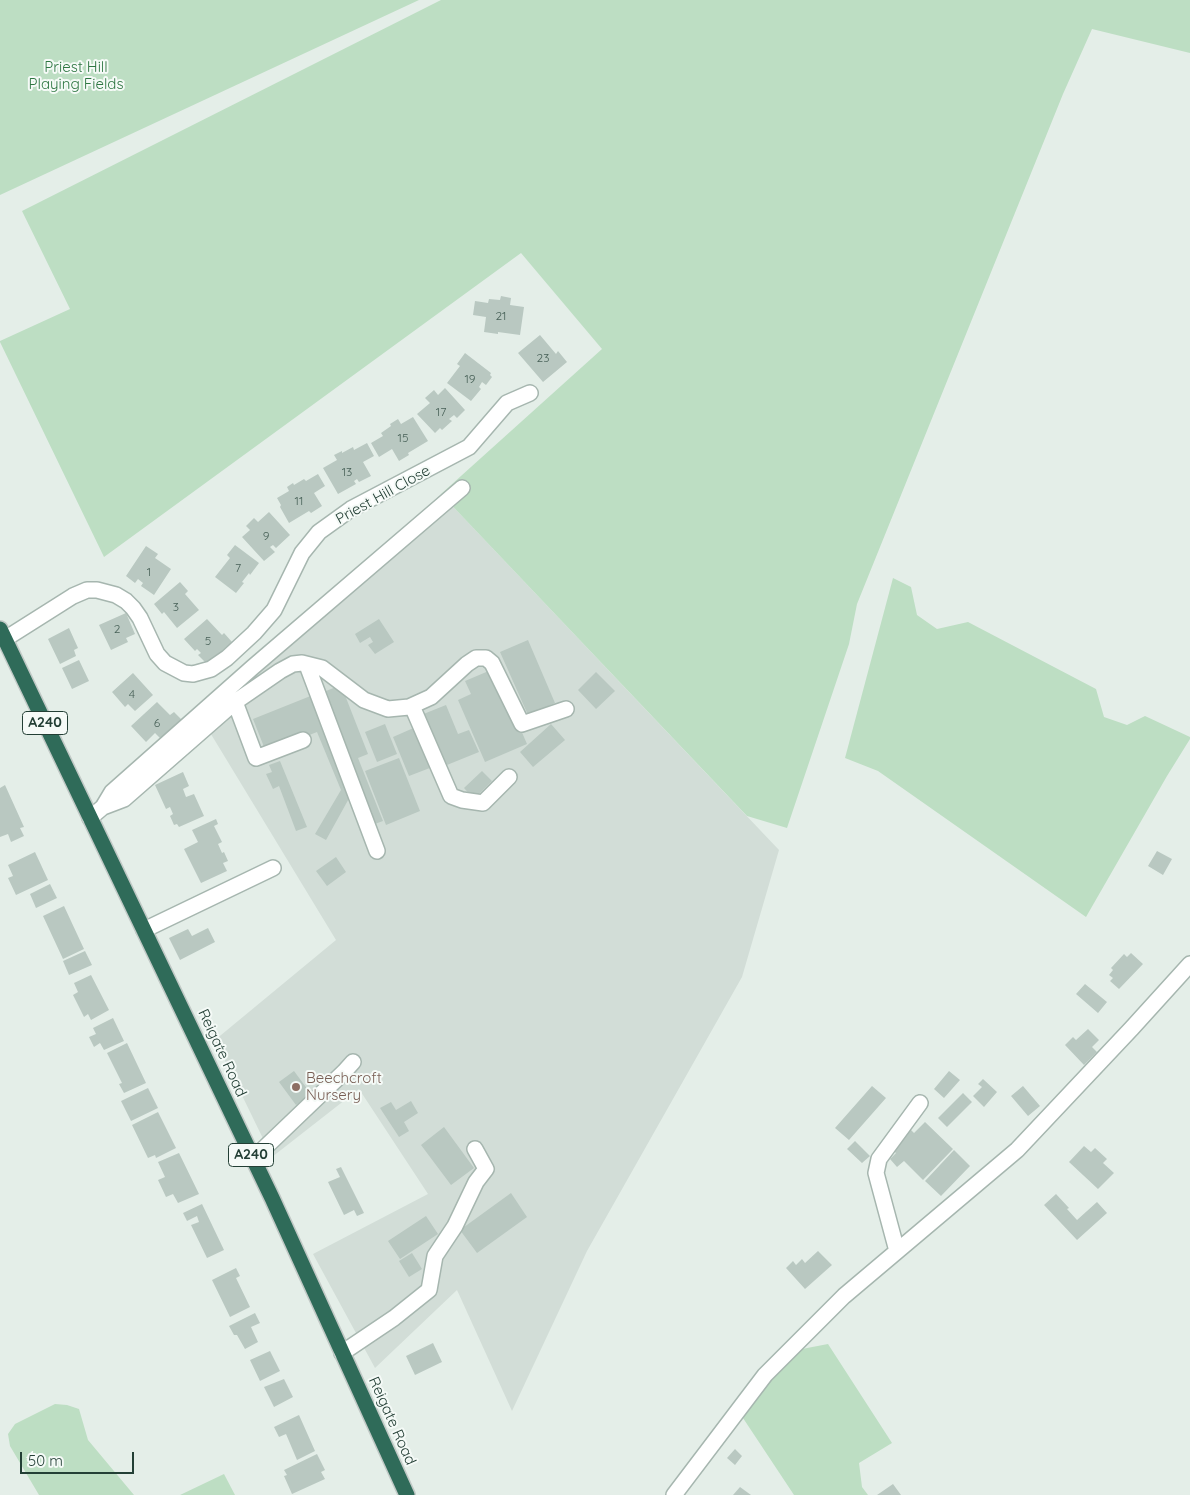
<!DOCTYPE html>
<html>
<head>
<meta charset="utf-8">
<style>
	body { margin:0 }
	#map { position:relative; width:1190px; height:1495px; overflow:hidden; background:#e4eee8; font-family:Quicksand,sans-serif }
	canvas { display:block }
	.scale { position:absolute; left:20px; top:1452px; width:114px; height:22px; box-sizing:border-box; border:2px solid #233f35; border-top:0; padding-left:6px; font-size:15px; line-height:18px; white-space:nowrap; color:#233f35; -webkit-text-stroke:4px #f5faf7; paint-order:stroke }
</style>
</head>
<body>
<div id="map">
<canvas width="1190" height="1495"></canvas>
<div class="scale">50 m</div>
</div>
<script>
const g = document.querySelector('canvas').getContext('2d');
g.lineJoin = 'round';
function fillPath(path, color) { g.fillStyle = color; g.fill(path, 'evenodd'); }
function stroke(path, color, width, dash) { g.strokeStyle = color; g.lineWidth = width; g.lineCap = dash ? 'butt' : 'round'; g.setLineDash(dash || []); g.stroke(path); }
function write(font, color, halo, rows, align = 'center') {
  g.font = font + ' Quicksand,sans-serif'; g.lineWidth = 4; g.setLineDash([]); g.textBaseline = 'middle'; g.strokeStyle = halo; g.fillStyle = color; for (const [text, x, y, turn = 0] of rows) {
    g.save(); g.translate(x, y); g.rotate((+turn || 0) * Math.PI / 180); g.textAlign = isNaN(turn) ? turn : align; if (halo) g.strokeText(text, 0, 0); g.fillText(text, 0, 0); g.restore();
  }
}
fillPath(new Path2D(`
	M441,494l338,356 -37,127 -155,274 -75,160 -55,-121 -82,78 -62,-114 115,-60 -69,-105 -87,68 -57,-117 121,-100 -133,-219z`), '#d2ddd7');
fillPath(new Path2D(`
	M0,0h419l-419,195z
	M441,0h749v53l-98,-24 -29,65 -206,510 -8,40 -62,184 -40,-12 -306,-322 161,-145 -81,-96 -417,304 -104,-215v-1l70,-32 -48,-98z
	M893,578l18,9 6,28 20,14 31,-7 128,67 8,28 23,8 18,-9 45,21v2l-23,37 -81,141 -208,-146 -33,-13z
	M828,1344l64,99 -33,20 3,24 6,8h-74l-53,-80 31,-37 30,-29z
	M55,1404l12,1 12,4 9,31 46,55h-95l-29,-49 -2,-12 7,-10z
	M224,1474l11,21h-55z`), '#bddec3');
fillPath(new Path2D(`
	M501,296l10,2 -1,7 14,2 -4,28 -22,-3v2l-14,-2 2,-15 -13,-2 2,-14 13,2 1,-4 11,1z
	M540,335l16,19 2,-3 9,11 -24,20 -25,-29z
	M465,353l26,20 -1,2 2,2 -6,8 -4,-3 -3,5 2,2 -10,12 -24,-18 13,-17 -3,-2z
	M445,388l20,22 -8,8 -3,-3 -5,4 3,2 -10,9 -2,-2 -5,5 -18,-19 13,-11 -5,-5 9,-8 4,5z
	M413,417l15,24 -20,12 1,2 -10,6 -7,-12 -13,8 -8,-14 12,-7 -2,-3 10,-7 -1,-2 8,-5 3,5z
	M367,443l7,13 -11,6 8,14 -12,6 -2,-3 -3,2 2,3 -18,10 -15,-26 14,-8 -3,-5 8,-4v2l11,-6 1,3z
	M318,474l7,12 -11,7 8,13 -11,7 -2,-2 -20,12 -9,-16 1,-2 -4,-7 12,-7 -2,-4 6,-4 1,2 10,-6 2,2z
	M269,512l21,23 -14,13 -3,-3 -3,2 5,5 -11,9 -22,-24 8,-7 -4,-4 8,-8 4,4z
	M235,545l24,18 -9,12 -1,-2 -7,9 2,1 -8,10 -21,-16 15,-19 -3,-3z
	M146,546l12,8 -3,4 16,11 -17,26 -13,-9 2,-3 -5,-4 -3,4 -9,-7z
	M180,582l8,9 -3,3 14,16 -22,18 -13,-16 -2,2 -8,-10z
	M126,613l9,21 -9,4 2,4 -17,8 -12,-25z
	M207,619l15,16 2,-2 8,9 -22,20 -1,-1 -3,2 -8,-8 3,-2 -4,-4 -2,2 -11,-12z
	M379,619l15,23 -19,12 -7,-9 5,-3 -3,-5 -10,6 -5,-9z
	M69,628l9,20 -4,2 2,6 -16,8 -12,-25z
	M528,640l27,63 -27,12 -28,-63z
	M79,660l10,21 -17,8 -10,-21z
	M491,670l9,12 27,62 -42,18 -27,-62 13,-6 -6,-13z
	M596,672l19,19 -19,18 -18,-19z
	M133,673l20,22 -18,16 -7,-7 -3,3 -13,-15z
	M341,685l27,69 -10,4 25,63 -11,4 -51,-132z
	M313,695l39,98 -26,47 -11,-6 26,-44 -24,-58 -51,20 -13,-33z
	M157,702l13,13 4,-3 9,9 -21,19 -7,-7 -9,9 -15,-16z
	M446,705l12,29 11,-4 10,22 -37,15 -21,-52z
	M385,724l12,30 -20,8 -12,-30z
	M551,724l14,16 -32,27 -13,-15z
	M418,726l17,40 -26,10 -16,-39z
	M399,758l21,53 -34,14 -21,-54z
	M280,761l27,66 -11,4 -17,-45 -6,3 -7,-15 6,-2 -3,-7z
	M482,771l10,10 -18,18 -10,-11z
	M183,772l6,14 -6,3 3,8 8,-3 10,22 -25,11 -2,-3 -3,1 -4,-9 3,-2 -3,-7 -4,2 -11,-24z
	M5,785l19,42 -4,1 4,8 -13,6 -3,-8 -8,3v-49z
	M216,819l2,5 -4,2 8,16 -4,2 4,9 2,-1 4,9 -5,2 4,8 -26,12 -17,-34 14,-7 -6,-12z
	M1157,851l15,8 -9,16 -15,-9z
	M35,852l13,28 -32,15 -8,-17 5,-2 -5,-11z
	M336,857l10,15 -19,14 -11,-15z
	M50,884l7,14 -21,10 -6,-14z
	M64,906l20,43 -21,10 -20,-43z
	M208,928l7,14 -35,18 -11,-22 19,-9 4,7z
	M85,951l7,14 -23,10 -6,-14z
	M1131,953l12,11 -24,25 -9,-8 3,-3 -4,-3 4,-5 -2,-2 13,-14 3,3z
	M91,975l18,35 -18,10 -3,-6 -4,3 -11,-22 5,-3 -4,-9z
	M1085,984l22,18 -9,11 -22,-19z
	M113,1018l11,23 -20,9 -4,-7 -6,4 -5,-10 7,-3 -3,-6z
	M1088,1029l11,11 -7,7 5,5 -13,13 -19,-20 8,-8 3,3z
	M127,1043l19,40 -22,10 -5,-9 3,-1 -15,-30z
	M294,1071l17,23 -15,11 -17,-23z
	M949,1071l11,9 -16,18 -10,-9z
	M983,1079l14,13 -13,15 -11,-11 9,-9 -4,-3z
	M872,1086l14,12 -37,42 -14,-12z
	M1023,1086l17,20 -12,10 -17,-20z
	M148,1088l10,20 -27,13 -10,-20z
	M963,1093l9,9 -25,25 -9,-9z
	M411,1101l7,12 -14,9 5,9 -10,6 -19,-29 11,-6 5,8z
	M158,1112l18,36 -20,10 -1,-3 -7,3 -16,-33z
	M925,1122l28,27 -30,31 -19,-19 -7,6 -7,-8 6,-6 -5,-4 19,-20 4,4z
	M444,1127l30,41 -23,17 -30,-40z
	M855,1141l15,15 -8,7 -15,-14z
	M1084,1146l7,6 4,-4 12,11 -4,4 11,10 -16,16 -29,-27z
	M954,1150l16,16 -29,30 -16,-15z
	M179,1153l20,41 -21,9 -5,-9 -7,3 -8,-17 7,-3 -7,-15z
	M341,1167l23,46 -7,3 -3,-6 -10,5 -16,-33 12,-5 -4,-8z
	M511,1193l16,24 -50,36 -17,-23z
	M1056,1194l13,14 -2,1 10,11 20,-18 10,11 -30,27 -33,-35z
	M202,1204l22,46 -17,8 -16,-33 8,-3 -2,-6 -10,5 -4,-8z
	M426,1216l12,18 -38,25 -12,-18z
	M818,1251l14,14 -27,24 -19,-21 7,-7 3,4 6,-6 3,4z
	M412,1253l10,16 -13,8 -10,-16z
	M236,1268l4,8 -4,2 14,29 -20,10 -18,-37z
	M255,1313l5,10 -9,4 7,15 -13,7 -8,-14h-3l-5,-9z
	M433,1343l9,19 -27,13 -9,-19z
	M270,1351l10,20 -20,10 -10,-21z
	M284,1379l9,18 -19,10 -10,-20z
	M299,1415l16,36 -18,9 -11,-26 -7,3 -5,-10z
	M735,1449l7,7 -7,9 -8,-7z
	M317,1454l8,16 -4,2 4,7 -33,15 -8,-18 3,-1 -3,-5z
	M893,1484l8,11h-24z
	M740,1487l11,8h-18z`), '#b9c8c1');
const minor = new Path2D(`
	M5,639l68,-43 14,-6h10l19,5 10,6 7,7 7,10 17,36 8,9 19,10 9,1 18,-5 16,-11 27,-25 20,-23 28,-57 17,-21 32,-23 118,-62 38,-44 23,-10
	M307,665l70,186
	M235,702l21,56 47,-18
	M412,706l39,90 11,4 21,3 26,-26
	M103,807l9,-15 141,-125 209,-179
	M90,818l13,-11 21,-8 111,-97 45,-31 13,-7 9,-1 20,5 42,32 24,9 21,-2 22,-10 36,-33 9,-6h10l6,5 30,61 44,-15
	M144,930l129,-62
	M253,1159l91,-87 9,-10
	M897,1251l-21,-78 3,-14 41,-56
	M342,1353l52,-35 35,-28 6,-34 20,-30 21,-44 10,-13 -11,-20
	M674,1495l91,-120 79,-79 173,-146 115,-122 58,-64`);
const highway = new Path2D(`
	M0,629l272,569 135,297`);
stroke(minor, '#a6b6af', 18);
stroke(highway, '#c1c9c6', 18);
stroke(minor, '#fff', 15);
stroke(highway, '#2f6b59', 15);
for (const [x, y, r, color] of [
	[296,1087,5,"#8d6e63"]
]) { const dot = new Path2D(); dot.arc(x, y, r, 0, 2 * Math.PI); g.fillStyle = color; g.fill(dot); stroke(dot, '#f5faf7', 2); }
write('12px', '#486158', null, [
	["21",501,316],
	["23",543,358],
	["19",470,379],
	["17",441,412],
	["15",403,438],
	["13",347,472],
	["11",299,501],
	["9",266,536],
	["7",238,568],
	["1",149,572],
	["3",176,607],
	["2",117,629],
	["5",208,641],
	["4",132,694],
	["6",157,723]
]);
for (const [x, y, w] of [
	[45,723,45],
	[251,1155,45]
]) { const box = new Path2D(); box.roundRect(x - w / 2, y - 11.5, w, 23, 4); g.fillStyle = '#f5faf7'; g.fill(box); stroke(box, '#233f35', 1); }
write('bold 14px', '#233f35', null, [
	["A240",45,723],
	["A240",251,1155]
]);
write('15px', '#2e7642', '#f5faf7', [
	["Priest Hill",76,67],
	["Playing Fields",76,84]
]);
write('15px', '#233f35', '#f5faf7', [
	["Priest Hill Close",383,495,-29],
	["Reigate Road",222,1053,65],
	["Reigate Road",392,1421,66]
]);
write('15px', '#785e54', '#f5faf7', [
	["Beechcroft",306,1078],
	["Nursery",306,1095]
], 'left');
</script>
</body>
</html>
